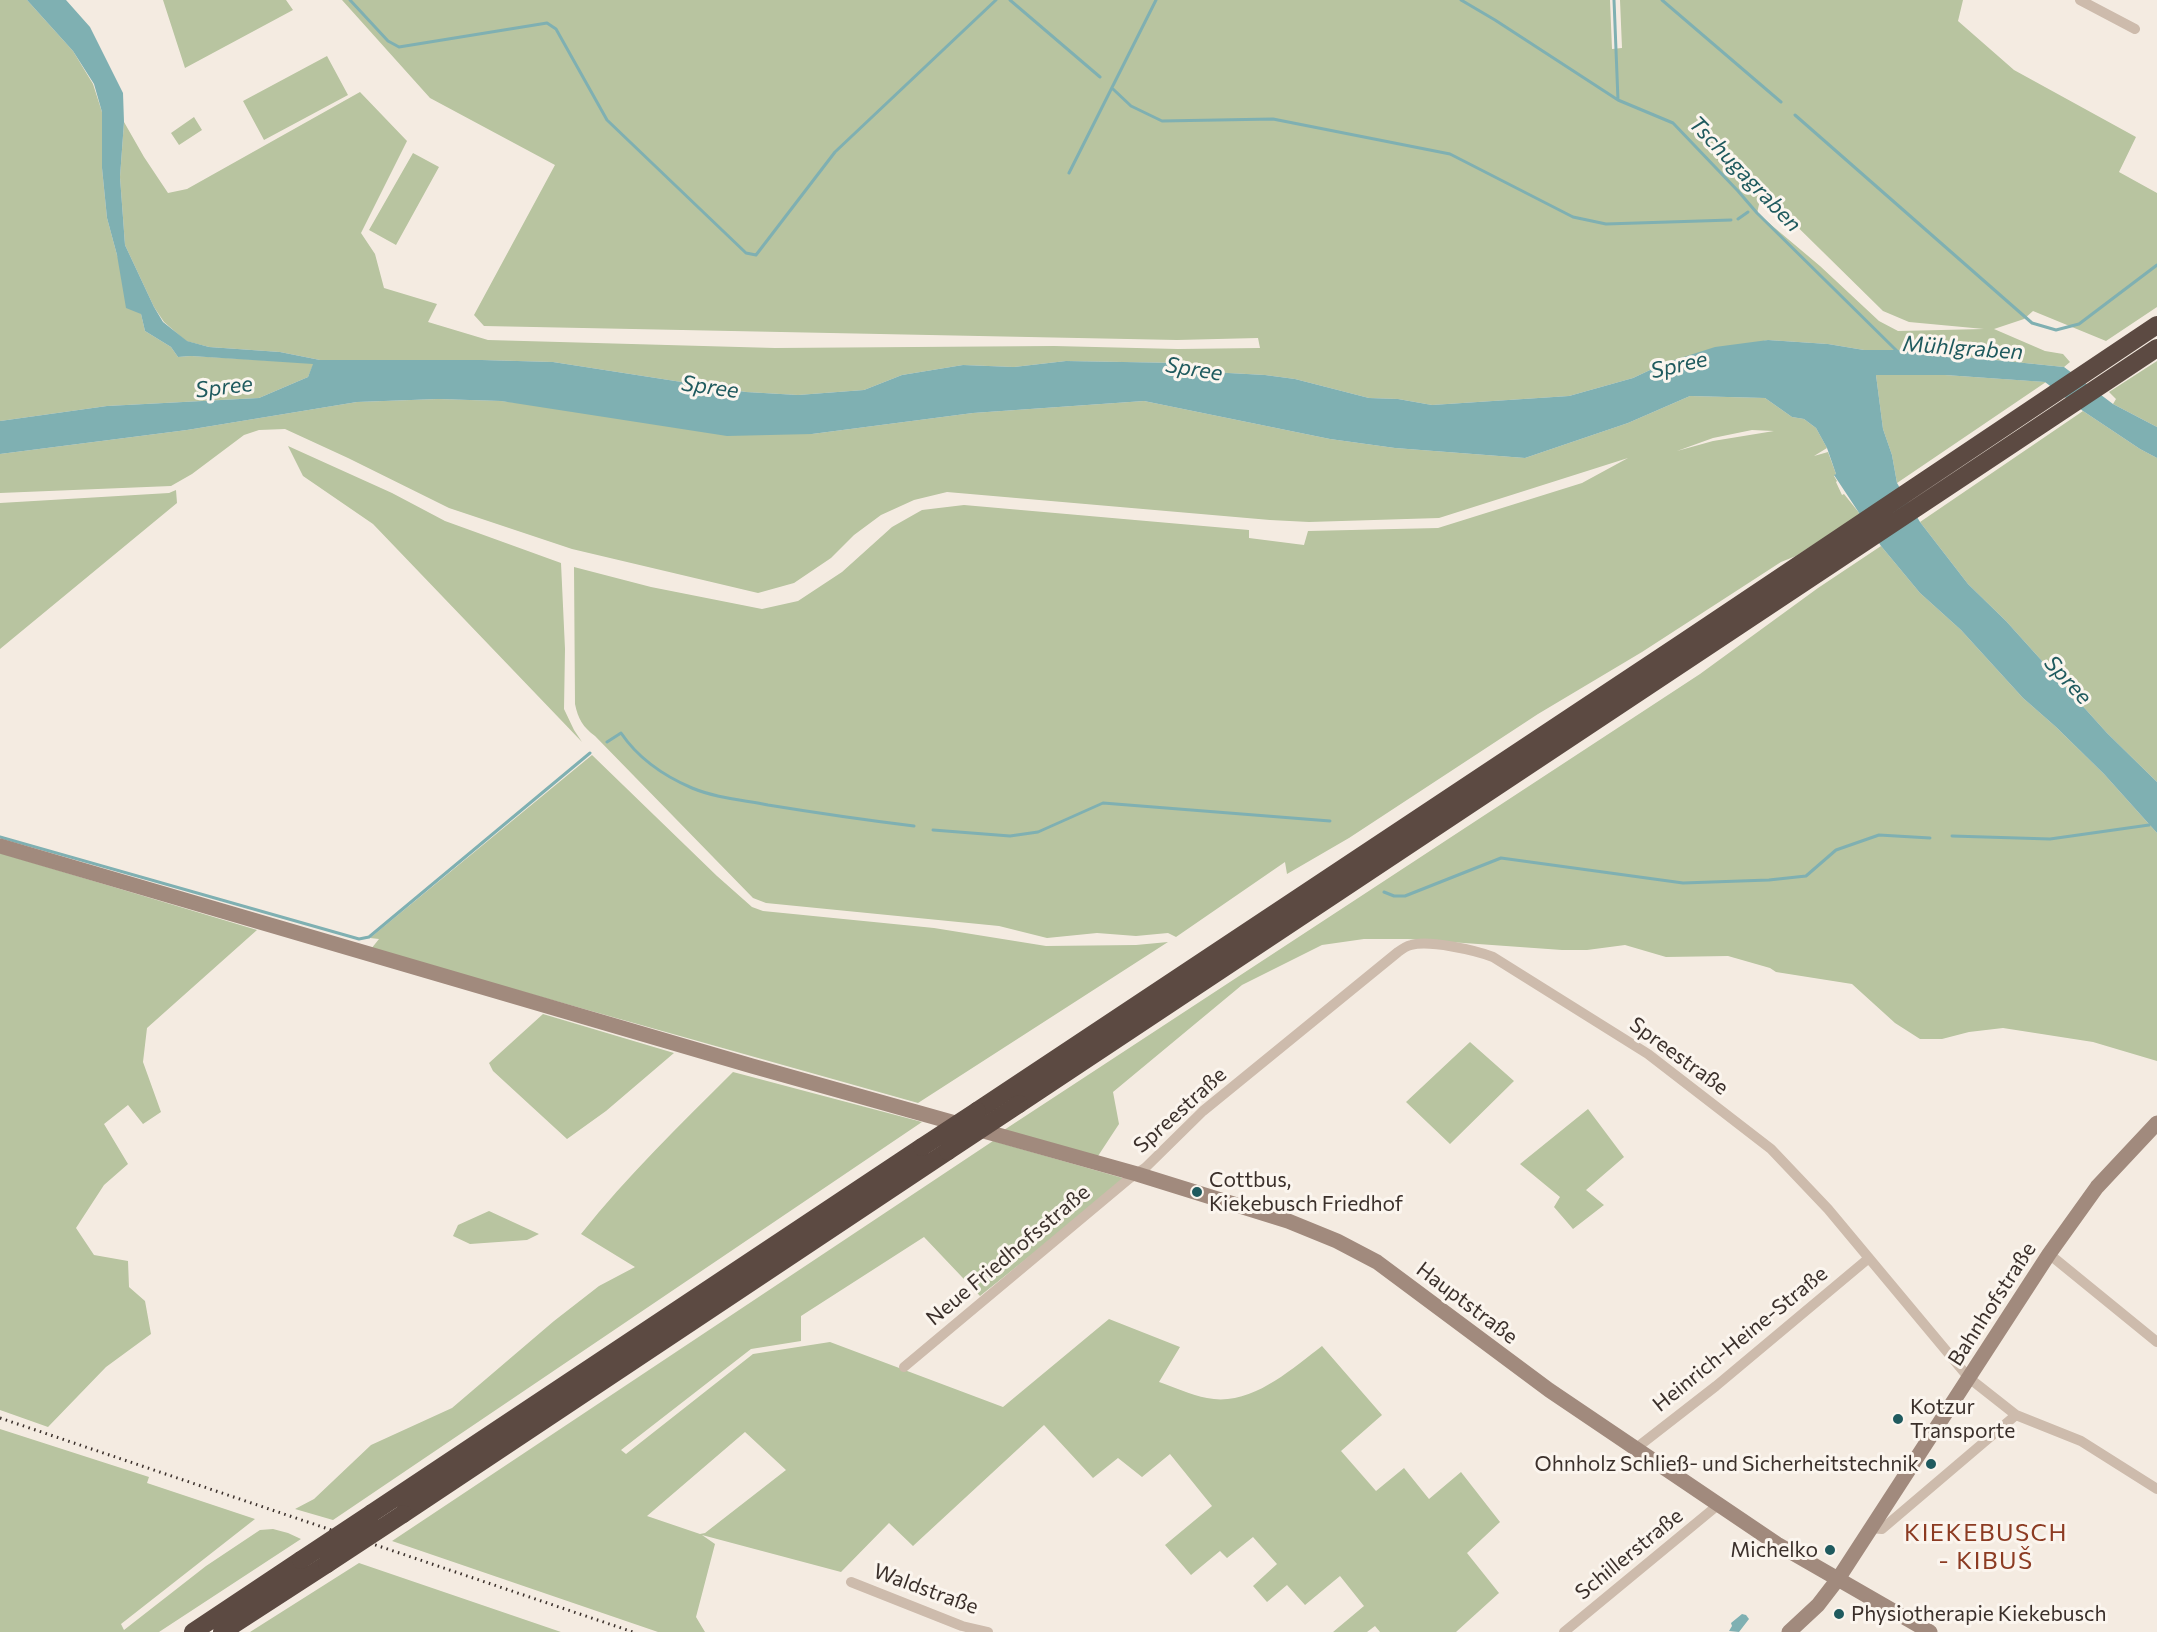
<!DOCTYPE html>
<html>
<head>
<meta charset="utf-8">
<style>
	body { margin:0 }
	canvas { display:block; background:#f4ebe1 }
</style>
</head>
<body>
<canvas width="2157" height="1632"></canvas>
<script>
const g = document.querySelector('canvas').getContext('2d');
g.lineJoin = 'round';
function fillPath(path, color) { g.fillStyle = color; g.fill(path, 'evenodd'); }
function stroke(path, color, width, dash) { g.strokeStyle = color; g.lineWidth = width; g.lineCap = dash ? 'butt' : 'round'; g.setLineDash(dash || []); g.stroke(path); }
function write(font, color, halo, rows, align = 'center') {
  g.font = font + ' Commissioner,sans-serif'; g.lineWidth = 6; g.setLineDash([]); g.textBaseline = 'middle'; g.strokeStyle = halo; g.fillStyle = color; for (const [text, x, y, turn = 0] of rows) {
    g.save(); g.translate(x, y); g.rotate((+turn || 0) * Math.PI / 180); g.textAlign = isNaN(turn) ? turn : align; if (halo) g.strokeText(text, 0, 0); g.fillText(text, 0, 0); g.restore();
  }
}
fillPath(new Path2D(`
	M0,0h27l46,51 20,33 9,28v56l5,50 10,37 24,59 4,17 26,16 7,10 13,-1 123,7 -6,14 -49,21 -152,8 -107,15z
	M163,0h123l7,10 -108,58z
	M342,0h1268l2,49 10,-1 -2,-48h343l-5,21 56,49 122,67 -17,35 38,21v114l-51,34 -73,-30 -9,8 -30,10 51,22 18,3 7,8 -6,5 -167,-17h-33l-36,-6 -60,-4 -103,23 -32,15 -64,18 -137,9 -34,-6 -29,-1 -74,-19 -30,-4 -55,-3 -29,-9 -115,-2 -52,6 -51,-2 -61,10 -38,15 -66,5 -52,-3 -193,-30 -71,-2h-162l-40,-8 -71,-5 -23,-6 -22,-19 -10,-15 -29,-62 -5,-68 4,-55 20,35 24,36 19,-4 173,-97 47,49 -46,92 14,21 9,34 53,16 -9,18 60,18 287,8 279,-2 124,3 82,-1 -2,-10 -81,2 -693,-14 -10,-11 81,-150 -125,-67zM1762,192l121,119 26,11 75,7 -86,2 -19,-10 -59,-55 -63,-53z
	M327,56l21,39 -84,45 -21,-39z
	M194,117l8,13 -23,15 -8,-12z
	M413,153l26,14 -43,78 -27,-15z
	M2157,361v66l-44,-23 3,-5 -7,-7z
	M1876,375h69l101,7 -149,101 -5,-28 -9,-26z
	M1690,396l75,2 27,19 12,2 12,9 11,20 -13,8 14,-4 8,22 -2,2 3,5 -1,1 6,13 2,-1 16,20 -64,42 -15,6 -139,90 -104,62 -189,124 -62,36 -2,-12 -109,75 -8,-4 -32,3 -39,-3 -50,5 -48,-12 -233,-23 -13,-5 -158,-162c-12,-9 -17,-17 -20,-32l-1,-137 77,20 111,22 36,-8 44,-29 50,-45 30,-17 42,-5 285,25v8l55,7 4,-14 130,-3 144,-45 46,-25 -189,60 -130,4 -39,-2 -323,-28 -33,8 -33,15 -27,20 -23,23 -37,25 -36,10 -186,-44 -123,-41 -101,-50 -63,-29 -26,1 -15,5 -52,39 -21,12 -171,7v-39l187,-24 170,-28 81,-3 63,2 311,33 161,-21 171,-12 186,38 65,9 130,10 103,-35zM1752,430l22,1 -61,10 -36,10 36,-13z
	M2083,411l57,38 17,9v324l-50,-49 -101,-112 -38,-37 -48,-62z
	M288,446l104,47 53,28 116,42 4,86 -1,60 10,21 8,12 -209,-218 -70,-48z
	M176,490l1,13 -177,146v-146l169,-10z
	M1881,546l39,47 41,37 62,68 33,29 48,47 53,59v228l-64,-19 -90,-14 -34,4 -27,7h-22l-25,-16 -43,-39 -76,-12 -6,-4 -42,-12 -62,1 -41,-12 -38,5h-25l-154,-11h-44l-42,6 -80,40 -129,107 6,32 -21,32 -97,-24 699,-458 118,-86z
	M592,755l125,121 35,31 11,4 171,17 112,18 90,-1 32,-3 -250,161 -547,-154 8,-10 -9,-1z
	M0,853l257,77 -110,98 -4,34 18,50 -18,12 -15,-19 -24,19 24,40 -24,21 -28,43 18,27 34,6 1,26 16,14 6,33 -45,33 -58,60 -48,-17z
	M543,1014l131,39 -68,58 -39,28 -74,-68 -4,-8z
	M1470,1042l44,39 -64,63 -44,-42z
	M733,1072l189,50 -589,398 -38,-11 19,-10 57,-54 81,-37 102,-87 45,-35 36,-19 -54,-33c46,-58 100,-110 152,-162z
	M1588,1109l36,48 -38,33 18,15 -31,24 -19,-22 6,-10 -40,-33z
	M993,1141l133,38 -146,117 -56,-59 -123,79v25l-50,8 -130,101 5,4 127,-100 77,-12 173,65 106,-88 71,28 -21,35c15,5 32,13 48,16 44,9 83,-28 115,-52l60,69 -41,36 35,40 28,-23 25,31 32,-27 39,50 -33,31 32,40 -43,39h-76l-5,-6 -8,6h-34l31,-26 -24,-30 -35,29 -18,-20 -20,17 -14,-16 24,-22 -24,-27 -26,21 -7,-7 -29,24 -26,-30 47,-39 -42,-52 -28,23 -24,-19 -25,20 -49,-53 -131,121 -24,-23 -48,49 -139,-37 13,9 -19,73 9,15h-47l-266,-91zM745,1432l41,38 -81,63 -5,1 -53,-18z
	M489,1211l50,23 -12,6 -57,4 -17,-8 5,-11z
	M0,1429l149,48 -2,6 108,36 -134,105 3,6 82,-64 54,-36 13,-1 15,4 13,6 -142,93h-159z
	M359,1563l202,69h-311z`), '#b8c4a0');
fillPath(new Path2D(`
	M27,0h39l24,27 33,66 1,29 -4,55 5,68 29,62 9,15 24,19 22,6 71,5 40,8h162l71,2 193,30 52,3 66,-5 38,-15 61,-10 51,2 52,-6 115,2 29,9 55,3 30,4 74,19 29,1 34,6 137,-9 64,-18 32,-15 50,-16 53,-7 60,4 36,6h33l167,17 49,37 44,23v31l-17,-9 -57,-38 -38,-29 -100,-7h-69l7,54 9,26 5,28 23,39 48,62 38,37 101,112 50,49v51l-53,-59 -48,-47 -33,-29 -62,-68 -41,-37 -39,-47 -47,-71 2,-1 -9,-26 -11,-20 -12,-9 -12,-2 -27,-19 -75,-2 -62,27 -103,35 -130,-10 -65,-9 -186,-38 -171,12 -161,21 -85,2 -226,-35 -63,-2 -81,3 -170,28 -187,24v-33l107,-15 152,-8 49,-21 5,-13 -122,-8 -13,1 -7,-10 -26,-16 -4,-17 -15,-6 -9,-53 -10,-37 -5,-50v-56l-8,-28 -21,-33z
	M1742,1614l4,1 3,4 -10,13 -10,-1 3,-5 -1,-3z`), '#7fb0b2');
stroke(new Path2D(`
	M350,0l38,41 11,6 148,-24 9,6 51,91 139,133 10,2 79,-103 161,-152
	M1010,0l90,77
	M1461,0l34,20 123,80
	M1614,0l4,100 55,23 65,68 19,22 141,139
	M1662,0l119,102
	M1113,89l18,17 31,15 111,-2 177,35 123,63 33,7 125,-4
	M1795,115l237,208 24,7 23,-6 78,-59
	M1069,173l87,-173
	M1738,219l10,-7
	M607,742l14,-9c17,25 43,43 71,55 24,10 51,12 76,17 49,8 97,15 146,21
	M933,830l77,6 28,-4 65,-29 227,18
	M1952,836l98,3 99,-14
	M0,837l359,102 10,-2 221,-184
	M1384,892l10,4h11l96,-38 182,25 86,-3 37,-4 30,-26 43,-15 51,3`), '#7fb0b2', 3);
stroke(new Path2D(`
	M2080,0l55,29
	M2049,1254l108,88
	M904,1367l226,-189 15,-10 58,-57 195,-159c4,-3 9,-6 13,-7 18,-5 64,5 82,12l155,97 123,95 57,60 141,169 47,37 65,26 76,48
	M1635,1449l81,-63 153,-128
	M1870,1528l12,1 134,-114
	M851,1582l111,44 26,6
	M1564,1632l154,-127`), '#cdbbac', 10);
stroke(new Path2D(`
	M0,846l752,220 385,108 151,47 49,20 40,21 172,128 228,154 153,88
	M1789,1632l29,-27 20,-26 211,-325 48,-67 60,-64`), '#a18a7d', 15);
stroke(new Path2D(`
	M1019,1104l1138,-756
	M977,1111l708,-470 472,-316
	M372,1513l550,-366
	M403,1514l545,-363
	M193,1632l108,-72
	M222,1632l105,-68`), '#5c4a42', 18);
stroke(new Path2D(`
	M0,1418l633,214`), '#3b302b', 3, [1.5, 4.5]);
stroke(new Path2D(`
	M922,1147l55,-36
	M948,1151l71,-47
	M301,1560l71,-47
	M327,1564l76,-50`), '#5c4a42', 18);
for (const [x, y, r, color] of [
	[1197,1192,6,"#1f5a5e"],
	[1898,1419,6,"#1f5a5e"],
	[1931,1464,6,"#1f5a5e"],
	[1830,1550,6,"#1f5a5e"],
	[1839,1614,6,"#1f5a5e"]
]) { const dot = new Path2D(); dot.arc(x, y, r, 0, 2 * Math.PI); g.fillStyle = color; g.fill(dot); stroke(dot, '#fbf5ee', 2); }
write('21px', '#3b302b', '#fbf5ee', [
	["Spreestraße",1679,1056,36],
	["Spreestraße",1180,1110,-42],
	["Neue Friedhofsstraße",1008,1255,-40],
	["Hauptstraße",1467,1303,37],
	["Bahnhofstraße",1992,1304,-57],
	["Heinrich-Heine-Straße",1740,1339,-39],
	["Schillerstraße",1629,1554,-39],
	["Waldstraße",926,1589,20]
]);
write('21px', '#3b302b', '#fbf5ee', [
	["Cottbus,",1209,1180],
	["Kiekebusch Friedhof",1209,1204],
	["Kotzur",1910,1407],
	["Transporte",1910,1431],
	["Ohnholz Schließ- und Sicherheitstechnik",1919,1464,"right"],
	["Michelko",1818,1550,"right"],
	["Physiotherapie Kiekebusch",1851,1614]
], 'left');
write('italic 22px', '#1f5a5e', '#fbf5ee', [
	["Tschugagraben",1745,174,46],
	["Mühlgraben",1963,348,4],
	["Spree",1679,365,-13],
	["Spree",1194,369,9],
	["Spree",224,387,-7],
	["Spree",710,387,8],
	["Spree",2068,680,47]
]);
g.letterSpacing = '1.5px';
write('24px', '#8c3b22', '#fbf5ee', [
	["KIEKEBUSCH",1986,1533],
	["- KIBUŠ",1986,1561]
]);
g.letterSpacing = '0px';
</script>
</body>
</html>
